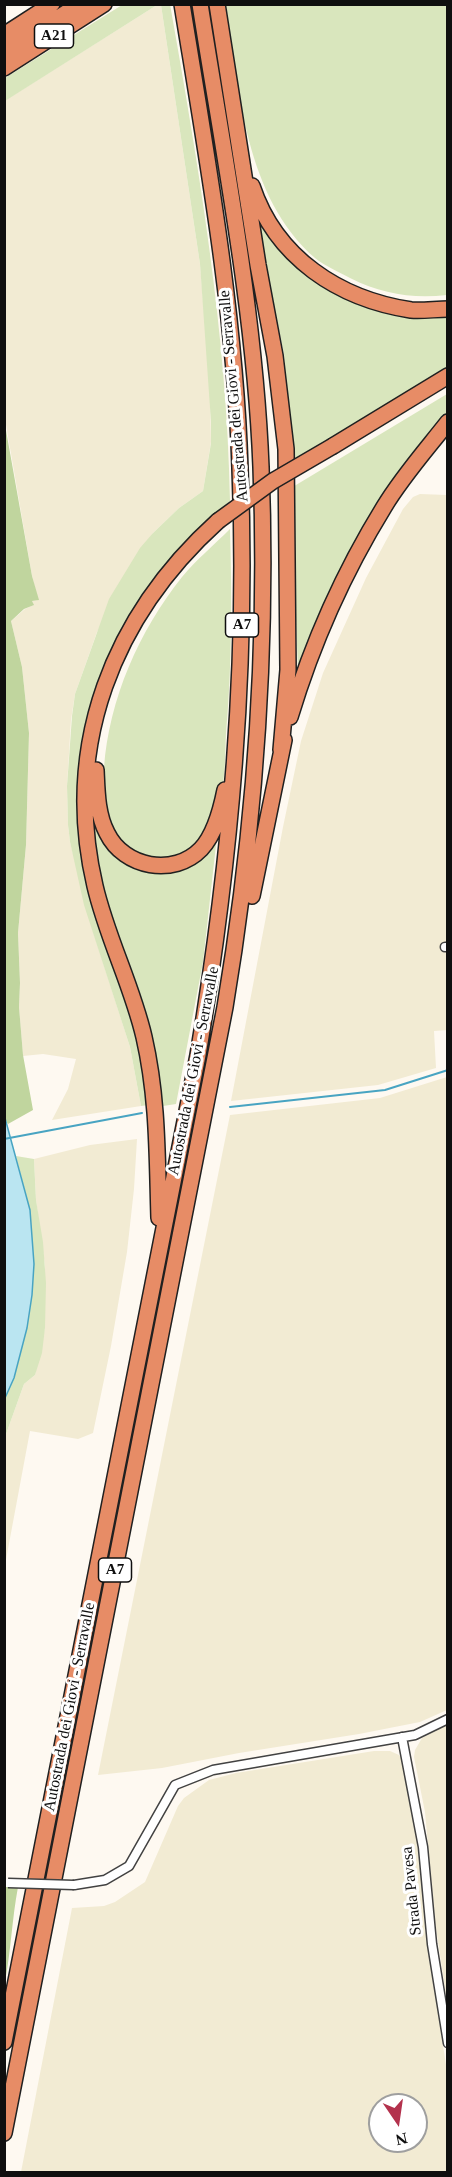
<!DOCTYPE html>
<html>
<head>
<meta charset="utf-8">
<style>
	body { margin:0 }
	#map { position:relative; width:452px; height:2177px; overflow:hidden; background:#fef9f1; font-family:Georgia,serif }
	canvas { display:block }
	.frame { position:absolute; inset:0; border:6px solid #0f0f0f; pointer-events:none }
	.north { position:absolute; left:368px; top:2093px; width:60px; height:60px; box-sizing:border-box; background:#fff; border:2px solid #9f9f9f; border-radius:50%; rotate:167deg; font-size:16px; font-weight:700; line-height:24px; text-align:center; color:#0f0f0f }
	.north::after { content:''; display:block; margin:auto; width:21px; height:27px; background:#b3324d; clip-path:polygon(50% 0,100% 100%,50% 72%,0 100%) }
</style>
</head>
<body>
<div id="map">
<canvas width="452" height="2177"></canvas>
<div class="frame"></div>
<div class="north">N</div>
</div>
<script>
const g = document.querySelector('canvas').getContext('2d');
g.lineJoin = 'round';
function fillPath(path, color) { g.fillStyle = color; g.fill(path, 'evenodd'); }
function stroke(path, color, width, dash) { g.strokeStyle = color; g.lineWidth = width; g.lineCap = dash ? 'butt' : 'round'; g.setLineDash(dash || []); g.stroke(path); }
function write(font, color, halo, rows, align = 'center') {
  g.font = font + ' Georgia,serif'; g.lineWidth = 6; g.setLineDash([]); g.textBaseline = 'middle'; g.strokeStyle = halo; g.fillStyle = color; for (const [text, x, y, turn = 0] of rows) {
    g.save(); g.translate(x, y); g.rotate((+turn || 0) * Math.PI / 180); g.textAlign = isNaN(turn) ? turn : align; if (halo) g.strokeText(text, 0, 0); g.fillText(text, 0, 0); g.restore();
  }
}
fillPath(new Path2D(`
	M157,5h4l39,259 10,122 1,56 -8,49 -24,17 -26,25 -56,99 -22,62 -4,26 -4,66 1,39 2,17 22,86 38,119 11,59 -89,14 16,-31 8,-30 -33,-5 -20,2 -4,-49 1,-24 -2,-50 8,-88 3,-112 -7,-66 -11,-46 14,-12 8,-4 -1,-4 6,-1 -6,-24 -27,-157 -1,-318z
	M420,494l27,1 1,535 -14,1 2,37 -58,17 -147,16 52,-274 18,-86 22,-68 43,-95 37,-69 10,-12z
	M447,1077v633l-27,12 -61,12 -120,19 -77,15 -64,7 132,-660 150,-17z
	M137,1139l-3,50 -7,63 -16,94 -18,87 -15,6 -48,-8 -25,134v-128l19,-53 11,-9 10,-47v-62l-9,-66 -2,-41 56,-14z
	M447,1724v278l-12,-81 -10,-109 -11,-55 1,-7 7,-12z
	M374,1751h16l9,4 4,5 6,21 9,66 9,97 20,127v101h-426l51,-264 32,-2 11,-4 30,-20 33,-76 6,-8 25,-18 27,-7zM380,2105h36v36h-36z`), '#f2ebd3');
fillPath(new Path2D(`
	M170,4c29,165 57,329 60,497l-26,23 -45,51 -35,54 -42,178 55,225 12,73 -8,1 -11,-59 -46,-142 -14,-63 -2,-17 -1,-39 5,-70 3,-22 34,-95 31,-51 13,-15 26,-25 24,-17 8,-48v-21l-11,-158 -39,-259z
	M122,5h35l-152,96v-23z
	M226,5h221v290c-34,4 -65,-1 -97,-17 -11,-6 -25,-12 -35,-20 -70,-61 -76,-168 -89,-253z
	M258,215l63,67 126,31v56l-157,95 -6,-110 -10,-47z
	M447,394v20l-79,110 -48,91 -22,56 -7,-183z
	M230,529c2,68 2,137 -4,204 -1,21 0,44 -6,64 -2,7 -6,14 -9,21 -13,30 -29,49 -65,39 -16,-4 -25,-12 -34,-27 -8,-13 -9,-46 -8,-62 5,-69 35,-137 78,-191 14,-17 32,-32 48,-48z
	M93,800l5,24 53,47 66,-35 -14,126 -27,142 -13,2 -12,-69 -46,-136 -10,-63z
	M16,1156l18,3 2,41 7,42 3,41 -1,45 -3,25 -7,22 -11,9 -19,53v-39l9,-20 13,-50 5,-33 2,-31 -4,-54z`), '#d9e6bd');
fillPath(new Path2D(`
	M4,419l28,157 7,24 -7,1 2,4 -10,4 -13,12 11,46 7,66 -3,112 -8,88 2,50 -1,24 4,48 10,55 -25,14 -4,-6z
	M5,1887h13c-6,32 -7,63 -13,95z`), '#c0d59e');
const water = new Path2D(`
	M5,1118l25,92 4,54 -2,31 -5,33 -13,50 -9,20z`);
fillPath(water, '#bae5f1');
stroke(water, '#48a4c2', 1.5);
stroke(new Path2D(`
	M230,1107l155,-17 63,-20
	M4,1139l138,-26`), '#48a4c2', 2);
const street = new Path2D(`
	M445,947h3
	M402,1737l21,110 9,97 16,99
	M74,1885l31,-5 24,-14 46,-81 38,-15 202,-35 33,-16`);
const highway = new Path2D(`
	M217,4l41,261 17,91 11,93 2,221 -7,80
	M4,35l48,-31
	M4,52l76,-48
	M4,68l100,-64
	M252,186c24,72 87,113 159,124 11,1 25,-1 37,-1
	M333,446l115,-70
	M290,717c22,-73 54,-145 94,-210 18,-30 42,-57 64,-85
	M96,770c1,21 1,44 11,63 17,35 67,44 94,16 14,-15 20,-39 24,-59
	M252,896l32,-156
	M159,1218c-2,-62 -1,-120 -15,-181 -12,-52 -37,-99 -49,-151 -33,-141 18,-270 123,-365
	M4,2042l194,-987c33,-197 50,-387 42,-587 -5,-156 -33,-310 -58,-464
	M4,2133l221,-1126c30,-179 43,-359 36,-540 -6,-155 -37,-310 -61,-463`);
stroke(street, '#424242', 11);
stroke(highway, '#202020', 18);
stroke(street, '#fff', 8);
stroke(highway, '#e78c66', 15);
const streetBridge = new Path2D(`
	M8,1883l66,2`);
const highwayBridge = new Path2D(`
	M218,521l55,-40 60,-35`);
stroke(streetBridge, '#424242', 11, []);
stroke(highwayBridge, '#202020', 18, []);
stroke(streetBridge, '#fff', 8);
stroke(highwayBridge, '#e78c66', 15);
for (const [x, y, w] of [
	[54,36,39],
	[242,625,33],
	[115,1570,33]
]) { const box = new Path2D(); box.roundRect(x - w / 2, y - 12, w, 24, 4.5); g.fillStyle = '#fff'; g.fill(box); stroke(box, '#0f0f0f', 1.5); }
write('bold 15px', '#0f0f0f', null, [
	["A21",54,36],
	["A7",242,625],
	["A7",115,1570]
]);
write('16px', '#0f0f0f', '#fff', [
	["Autostrada dei Giovi - Serravalle",234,396,-95],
	["Autostrada dei Giovi - Serravalle",194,1071,-79],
	["Autostrada dei Giovi - Serravalle",70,1707,-79],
	["Strada Pavesa",412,1891,-96]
]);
</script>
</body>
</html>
